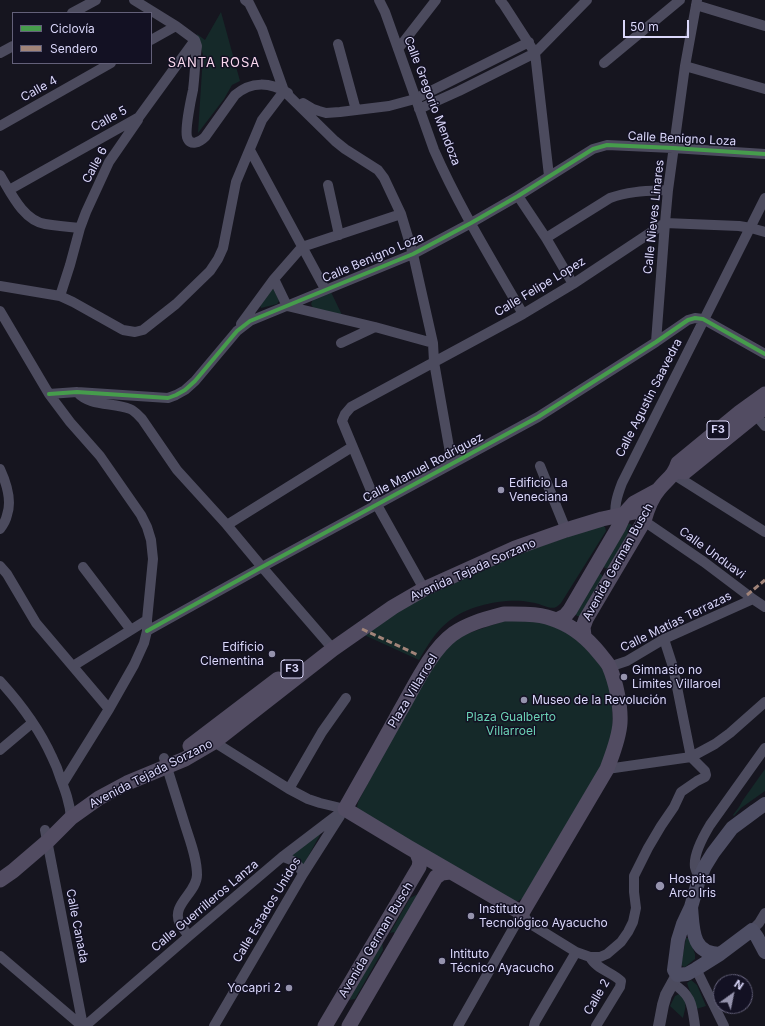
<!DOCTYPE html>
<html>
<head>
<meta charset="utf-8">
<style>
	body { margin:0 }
	#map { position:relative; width:765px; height:1026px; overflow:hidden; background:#16151f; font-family:Inter,sans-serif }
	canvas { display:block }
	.legend { position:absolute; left:12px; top:12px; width:140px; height:52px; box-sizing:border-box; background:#131123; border:1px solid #636079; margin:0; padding:5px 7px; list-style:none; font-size:12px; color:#dad7fa }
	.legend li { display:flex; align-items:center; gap:8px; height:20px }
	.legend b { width:20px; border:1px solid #636079 }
	.north { position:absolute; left:713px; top:974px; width:40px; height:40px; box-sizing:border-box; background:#131123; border:1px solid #636079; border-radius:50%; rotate:33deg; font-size:11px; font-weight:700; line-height:16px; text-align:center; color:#dad7fa }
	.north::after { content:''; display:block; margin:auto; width:14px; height:18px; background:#9593ad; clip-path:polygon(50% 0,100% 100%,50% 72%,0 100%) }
	.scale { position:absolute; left:623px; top:20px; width:66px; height:18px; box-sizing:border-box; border:2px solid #dad7fa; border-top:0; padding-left:5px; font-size:12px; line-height:14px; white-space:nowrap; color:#dad7fa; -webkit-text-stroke:3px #131123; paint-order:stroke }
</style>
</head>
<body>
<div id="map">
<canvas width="765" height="1026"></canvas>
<ul class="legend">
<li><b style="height:5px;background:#469c4c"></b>Ciclovía</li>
<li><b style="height:5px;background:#a18479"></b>Sendero</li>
</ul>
<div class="north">N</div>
<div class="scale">50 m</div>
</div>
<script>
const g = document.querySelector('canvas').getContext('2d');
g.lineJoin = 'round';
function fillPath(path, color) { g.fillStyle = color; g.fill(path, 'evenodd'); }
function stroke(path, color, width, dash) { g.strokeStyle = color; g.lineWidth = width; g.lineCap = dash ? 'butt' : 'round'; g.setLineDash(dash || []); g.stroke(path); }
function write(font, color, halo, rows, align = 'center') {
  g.font = font + ' Inter,sans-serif'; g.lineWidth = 3; g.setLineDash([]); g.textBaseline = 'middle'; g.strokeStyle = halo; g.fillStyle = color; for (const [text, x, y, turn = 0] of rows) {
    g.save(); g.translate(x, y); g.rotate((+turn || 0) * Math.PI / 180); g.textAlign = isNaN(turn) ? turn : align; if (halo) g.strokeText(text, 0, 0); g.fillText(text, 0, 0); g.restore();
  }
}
fillPath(new Path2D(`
	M221,12l19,69 -8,4 -8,14 -26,34 5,-78 -6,-21 8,6z
	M274,289l5,12 -2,3 -16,4 -1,-3 10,-15z
	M331,292l11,23 -29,-7 -2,-4 2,-5z
	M627,524h4l1,3 -24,42 -3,-1 -2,-2z
	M602,525l3,2 1,4 -45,72c0,0 -4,4 -5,4 -5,3 -15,-3 -21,-4 -4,-1 -8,-1 -12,-2 -23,-2 -56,5 -74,20 -13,10 -22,25 -30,39l-57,-26 55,-36 101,-44z
	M599,574h2l2,3 -23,39h-3l-2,-3z
	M507,620l34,2 14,5 18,9 10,9 16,18 7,13 6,16 1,41 -12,33 -78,132 -5,3 -13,1 -146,-92 -2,-3 1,-5 72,-138 24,-26z
	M765,769v22l-24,17 -7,8 -1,-1 6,-8 4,-7z
	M322,831l-19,35c-3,-6 -6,-8 -12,-11z
	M420,893l-26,43v-4l-4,1 20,-35z
	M686,938h3l6,16v5l-10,8h-1l-3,-2z
	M382,940l1,10 -28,49 -6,1v-3z
	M691,980l6,5 9,21 -10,3 -9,-26z
	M679,994c10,6 6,15 4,24l-13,-12 5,-10z`), '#152929');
stroke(new Path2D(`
	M134,0l42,26 19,14
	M245,0l4,3 13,26 22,62 51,50 10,8 33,21 6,8 17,36 12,40 20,89 1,19 18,102
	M379,0l6,12 49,138c25,57 58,110 89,164
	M500,0l4,5 31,48 14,123
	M696,5l69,21
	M72,13l24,-13
	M151,40l25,-14
	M195,40l2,6c-2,14 -2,29 -4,44 -2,9 -8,39 -6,47 3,10 13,5 18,0l30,-42c16,-14 35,-13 53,-2
	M338,44l18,66
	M398,49l38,-49
	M0,53l13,-7
	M604,63l76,-63
	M685,66l80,23
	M303,103l10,6 6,2 7,2 14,-1 49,-6 26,-7 114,-57
	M419,109l40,-18 76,-38 52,-53
	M0,126l111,-63
	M250,150l75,139
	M0,175c11,18 23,45 45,49 12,2 23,3 35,4
	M328,185l11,50
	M9,190l130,-73 56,-77
	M518,196l28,42 27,46
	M546,238l64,-40c19,-7 38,-7 58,-8
	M274,279l13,27 88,21 58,16
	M0,286l60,10 13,6 50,28 12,2 8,-2 33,-26 34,-33 8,-12 5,-11 13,-66 26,-62 22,-29
	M60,296l10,-31 10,-37 6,-16 23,-50 29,-42
	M0,311l49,83 21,28 30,34 41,59 6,12 4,13 2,19 -6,61v11l-3,12 -10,22 -25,44 -46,74
	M241,324l33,-45 28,-32 99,-33
	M656,342l9,-119 3,-33 17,-124 12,-66
	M341,343l34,-16
	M77,392c13,15 36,10 53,17 5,2 8,6 12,10l35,51 50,55 35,42 71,82
	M49,394l28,-2 15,1 76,5 8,-3 9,-5 10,-9 42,-50 13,-10 163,-67 58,-31 47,-27 75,-47 14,-4 66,3 92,6
	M755,414l10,12
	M540,466l26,64
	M0,469c6,13 12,32 7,46 -1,5 -4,10 -7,14
	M673,474l92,58
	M644,521l60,41 49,37 12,8
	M617,522c-4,-14 0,-26 5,-39l143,-285
	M227,525l125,-78
	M0,566l7,8 29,49 73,86
	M83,567l48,63
	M424,589l-47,-84 -35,-84 3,-7 6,-7 172,-93 50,-30 92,-61 74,3 12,2 14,4
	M147,631l115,-64 276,-150 118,-75 32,-22 7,-2 8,1 62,35
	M609,665h6l12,-4 37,-22 89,-40
	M73,666l74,-46
	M0,681c20,22 40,49 52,76 3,6 6,13 8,20 5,13 10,26 11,41
	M211,740l78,49 19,10 12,4 25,6
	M0,750l32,-27
	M164,758c7,22 14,44 21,67 5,16 12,33 12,50 0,18 -27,30 -17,49 2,4 6,8 9,12
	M607,769l84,-12 24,-13 15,-11 35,-31
	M289,789l33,-57 24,-34
	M45,830l38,196
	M282,857c12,3 16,6 21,17
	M699,879c-1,-4 -3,-8 -4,-12 -2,-13 9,-32 15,-42l55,-77
	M752,930l7,-7 6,-10
	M0,956l82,70
	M590,957c6,12 22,15 31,24l-1,6 -24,39
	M696,969l28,57
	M672,983c20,12 20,22 23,43
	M85,1026l104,-90 93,-79 63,-48
	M214,1026l89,-152 37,-58
	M458,1026l64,-113 7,10 47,29 14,5h10l7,-3 14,-12 7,-10 5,-10 3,-14 -2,-16v-16l14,-28 13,-22 13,-19 7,-15 16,-11 8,-4 1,-2 -1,-4 -14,-14 -18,-90 -9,-28
	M534,1026l1,-4 41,-70`), '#4c4b5e', 10);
stroke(new Path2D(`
	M659,1026l4,-21 3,-10 11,-20`), '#4c4b5e', 12);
stroke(new Path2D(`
	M765,804l-10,7 -23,17 -19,25 -8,13 -6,13 -8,28 -8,17 -5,16 -4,30 3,5 10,-1 9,-5 24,-15 32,-24 5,7 8,15
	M691,907c2,21 0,47 29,47`), '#4e4e64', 14);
stroke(new Path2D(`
	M676,471l9,1 80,-65
	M504,614c18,0 37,-1 54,7 18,7 30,18 42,33 3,4 7,8 9,12 7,16 12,40 11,57 -1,16 -8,32 -13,46l-85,144 -114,-66 -63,-38c18,-32 37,-65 55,-98 14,-24 31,-61 53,-77 16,-11 33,-15 51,-20z
	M557,620l8,-4 5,-6 48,-82 7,-15 9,-10 24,-13
	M584,636l-1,-9 3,-8 58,-98c3,-11 8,-24 15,-32 8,-10 15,-13 19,-26l62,-51 25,-18
	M190,746l88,-67
	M0,880l13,-9 35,-30 23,-23 28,-20 28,-15 58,-24 29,-17 119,-93 60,-42 31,-18 91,-41 51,-18 36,-11 46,-10
	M325,1026l94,-159 1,-6 -3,-8
	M349,1026l87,-149 6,-4 8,-1`), '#524c62', 15);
stroke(new Path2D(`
	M747,595l18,-15
	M362,629l56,26`), '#a18479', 3, [6, 3]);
stroke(new Path2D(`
	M49,394l28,-2 15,1 76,5 8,-3 9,-5 10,-9 42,-50 13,-10 163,-67 58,-31 47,-27 75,-47 14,-4 66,3 92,6
	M147,631l115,-64 276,-150 118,-75 32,-22 7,-2 8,1 62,35`), '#469c4c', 4);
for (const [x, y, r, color] of [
	[501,490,4,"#9593ad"],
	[272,654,4,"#9593ad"],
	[624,677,4,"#9593ad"],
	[524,700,4,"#9593ad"],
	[660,886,5,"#9593ad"],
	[471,916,4,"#9593ad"],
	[442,961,4,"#9593ad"],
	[289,988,4,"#9593ad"]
]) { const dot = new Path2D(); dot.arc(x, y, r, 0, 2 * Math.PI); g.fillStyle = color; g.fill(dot); stroke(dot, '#131123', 1.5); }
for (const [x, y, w] of [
	[718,430,22],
	[292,669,22]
]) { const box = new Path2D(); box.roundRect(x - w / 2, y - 9, w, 18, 3); g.fillStyle = '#131123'; g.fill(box); stroke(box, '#dad7fa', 1); }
write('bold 11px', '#dad7fa', null, [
	["F3",718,430],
	["F3",292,669]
]);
write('12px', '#dad7fa', '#131123', [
	["Calle 4",39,89,-29],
	["Calle Gregorio Mendoza",432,101,69],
	["Calle 5",109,119,-29],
	["Calle Benigno Loza",682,139,3],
	["Calle 6",95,165,-62],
	["Calle Nieves Linares",654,217,-84],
	["Calle Benigno Loza",373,258,-23],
	["Calle Felipe Lopez",540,287,-31],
	["Calle Agustin Saavedra",649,398,-63],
	["Calle Manuel Rodriguez",423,468,-28],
	["Calle Unduavi",712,553,36],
	["Avenida German Busch",618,562,-61],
	["Avenida Tejada Sorzano",473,570,-24],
	["Calle Matías Terrazas",676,622,-26],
	["Plaza Villarroel",413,691,-59],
	["Avenida Tejada Sorzano",151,774,-27],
	["Calle Guerrilleros Lanza",205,906,-40],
	["Calle Estados Unidos",267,910,-59],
	["Calle Canada",77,926,79],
	["Avenida German Busch",376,940,-59],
	["Calle 2",597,997,-60]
]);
write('12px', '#dad7fa', '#131123', [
	["Edificio La",509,483],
	["Veneciana",509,497],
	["Edificio",264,647,"right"],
	["Clementina",264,661,"right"],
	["Gimnasio no",632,670],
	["Limites Villaroel",632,684],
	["Museo de la Revolución",532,700],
	["Hospital",669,879],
	["Arco Iris",669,893],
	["Instituto",479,909],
	["Tecnológico Ayacucho",479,923],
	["Intituto",450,954],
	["Técnico Ayacucho",450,968],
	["Yocapri 2",281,988,"right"]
], 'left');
write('12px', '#6bd3b6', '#131123', [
	["Plaza Gualberto",511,717],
	["Villarroel",511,731]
]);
g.letterSpacing = '1px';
write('13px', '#fbd9ef', '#131123', [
	["SANTA ROSA",214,63]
]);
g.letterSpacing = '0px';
</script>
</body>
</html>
